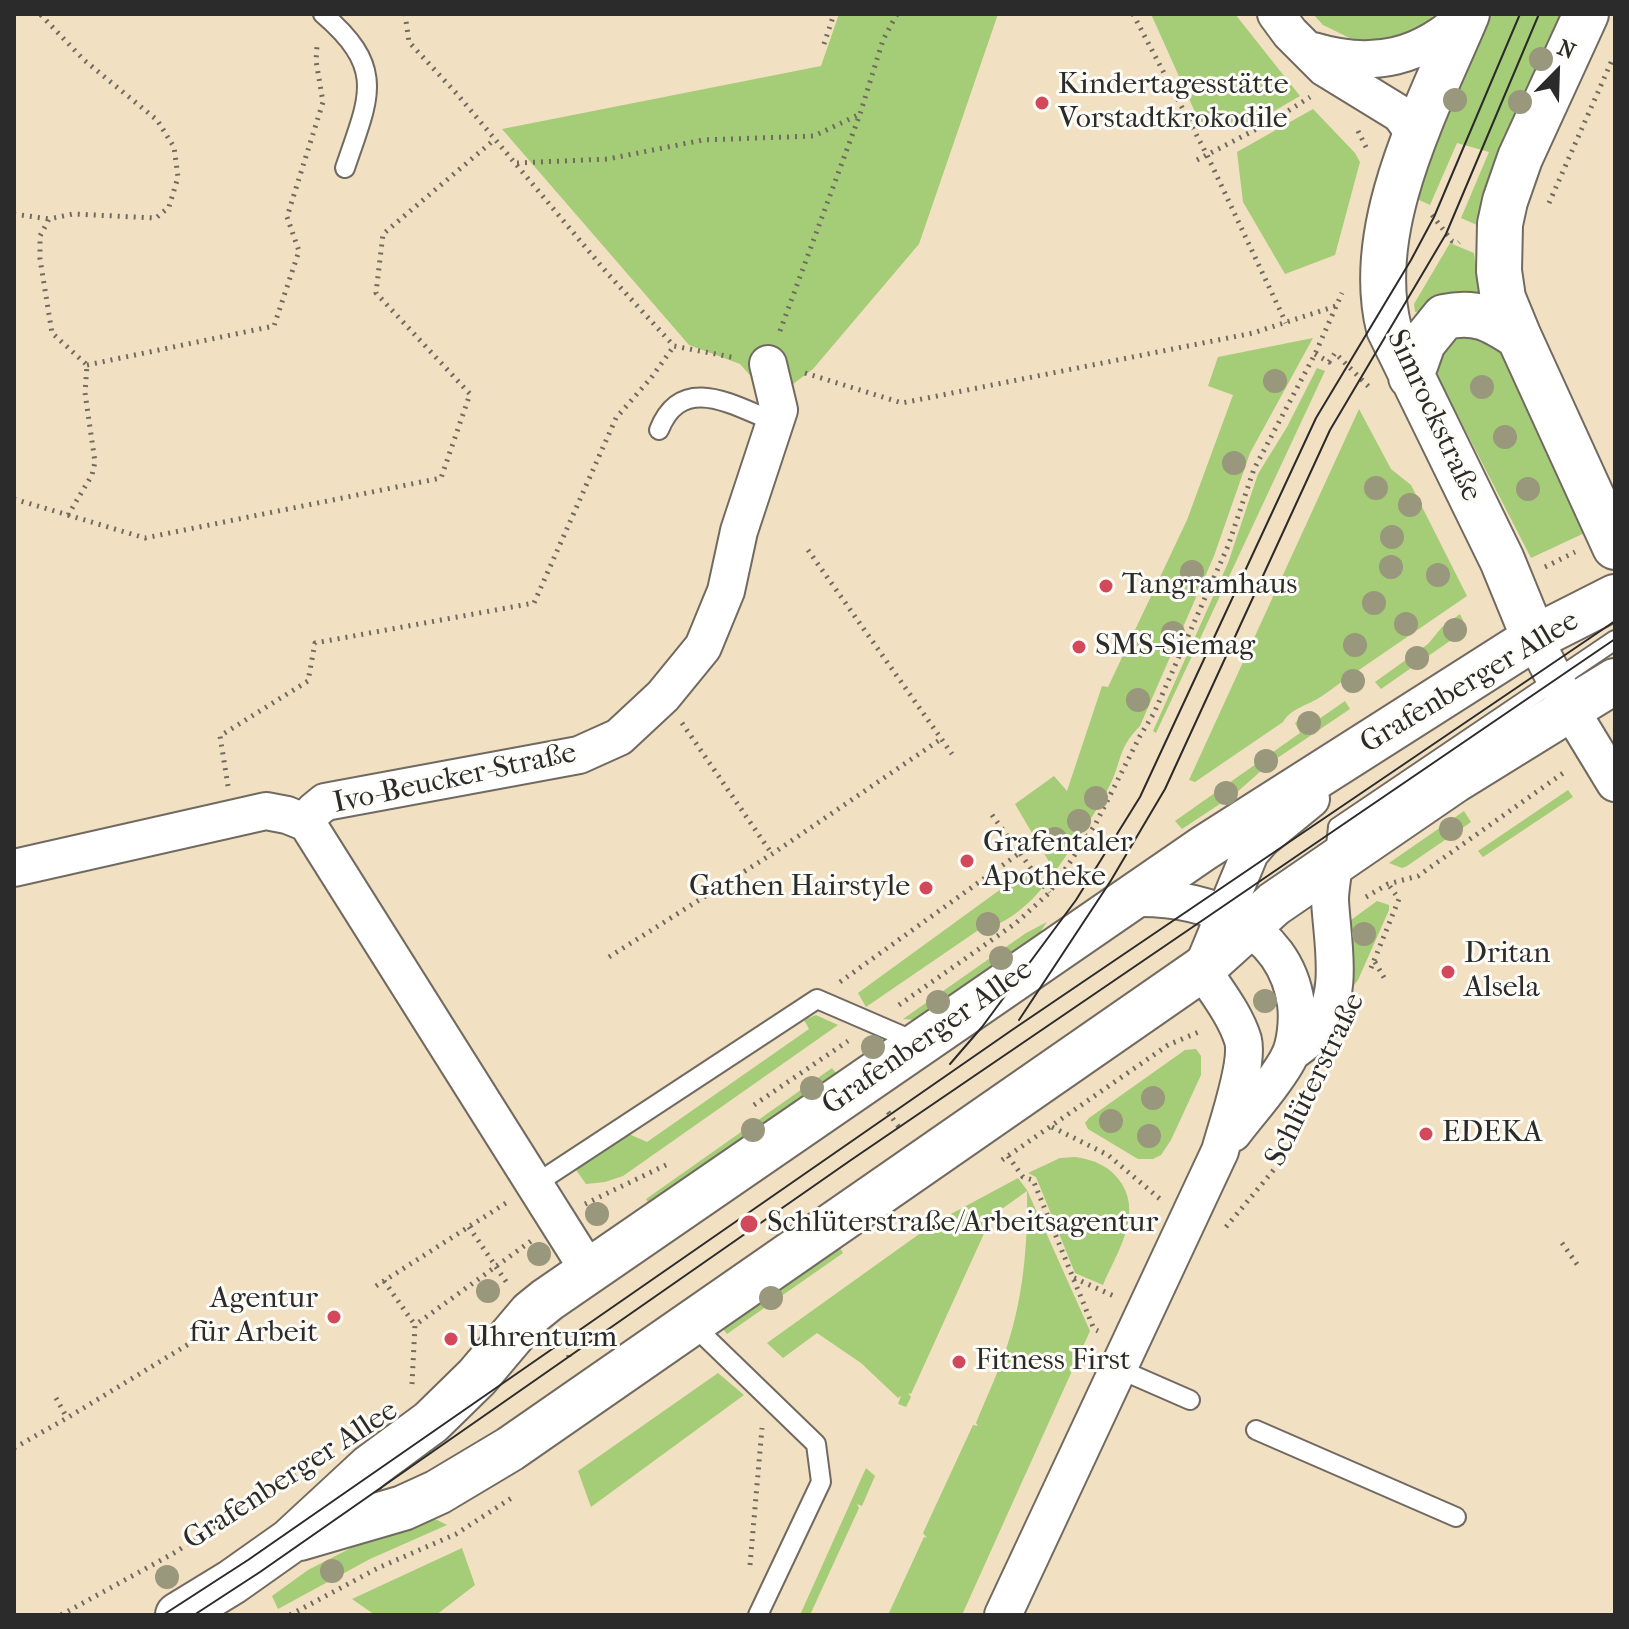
<!DOCTYPE html>
<html>
<head>
<meta charset="utf-8">
<style>
	body { margin:0 }
	#map { position:relative; width:1629px; height:1629px; overflow:hidden; background:#f2e0c3; font-family:"IM FELL French Canon",serif }
	canvas { display:block }
	.frame { position:absolute; inset:0; border:16px solid #2b2b2b; pointer-events:none }
	.north { position:absolute; left:1517px; top:32px; width:80px; height:80px; -webkit-text-stroke:6px #fdfcf7; paint-order:stroke; rotate:23deg; font-size:22px; font-weight:700; line-height:32px; text-align:center; color:#2b2b2b }
	.north::after { content:''; display:block; margin:auto; width:28px; height:36px; background:#2b2b2b; clip-path:polygon(50% 0,100% 100%,50% 72%,0 100%) }
</style>
</head>
<body>
<div id="map">
<canvas width="1629" height="1629"></canvas>
<div class="frame"></div>
<div class="north">N</div>
</div>
<script>
const g = document.querySelector('canvas').getContext('2d');
g.lineJoin = 'round';
function fillPath(path, color) { g.fillStyle = color; g.fill(path, 'evenodd'); }
function stroke(path, color, width, dash) { g.strokeStyle = color; g.lineWidth = width; g.lineCap = dash ? 'butt' : 'round'; g.setLineDash(dash || []); g.stroke(path); }
function write(font, color, halo, rows, align = 'center') {
  g.font = font + ' "IM FELL French Canon",serif'; g.lineWidth = 6; g.setLineDash([]); g.textBaseline = 'middle'; g.strokeStyle = halo; g.fillStyle = color; for (const [text, x, y, turn = 0] of rows) {
    g.save(); g.translate(x, y); g.rotate((+turn || 0) * Math.PI / 180); g.textAlign = isNaN(turn) ? turn : align; if (halo) g.strokeText(text, 0, 0); g.fillText(text, 0, 0); g.restore();
  }
}
fillPath(new Path2D(`
	M839,14h159l-79,230 -106,125 -41,31 -32,-36 -51,-19 -187,-216 319,-63z
	M1151,14h84l65,82 -38,22 -36,11 -27,-8z
	M1313,14h120l-5,10 -60,23 -45,-22z
	M1484,14h84l-82,180 -9,31 -16,-7 28,-66 -32,-9 -27,62 -15,-7z
	M1313,109l42,44 5,9 -25,93 -50,19 -42,-72 -6,-50z
	M1450,243l24,10 4,32 6,19 -69,8 -1,-8z
	M1476,333l28,17 87,180 -60,28 -96,-187v-20l19,-16z
	M1313,338l-63,115 -36,103 -74,170c-23,23 -18,36 -31,61 -15,30 -35,57 -54,85l-40,-68 39,-28 13,15 35,-105 6,1 79,-167 46,-125 -25,-9 10,-29z
	M1317,368l8,3 -169,362 -3,-2 75,-168 30,-89 29,-47z
	M1359,409l32,60 20,16 56,111 -111,76 5,10 -10,7 -7,-9c-7,5 -14,11 -22,16 -13,9 -31,12 -39,26l-88,60 -6,-2z
	M1460,614l7,15 -86,60 -6,-7 53,-38 14,-17z
	M1345,701l5,8 -80,54 -35,31 -53,35 -7,-8 125,-88 -5,-10 17,-12 7,8z
	M1568,790l5,7 -90,60 -5,-6z
	M1464,811l7,11 -64,44 -5,2 -13,-5z
	M1027,870l15,18c-16,20 -39,38 -65,43l-111,76 -8,-14z
	M1377,901l12,4v5l-31,70 -12,15 7,-28 -2,-47z
	M1047,922l-15,22 -116,76 -13,-1 123,-86z
	M816,1015l22,10 -215,151 -18,6 -19,2 -10,-14 53,-36 18,8 162,-113 -5,-9z
	M1196,1049l5,7v19l-30,65 -10,15 -8,4h-15l-50,-30 -3,-6 4,-5 96,-68z
	M832,1068l7,9 -188,130 -5,-8z
	M1075,1157c20,3 35,9 47,27 20,33 -6,70 -19,101l-28,-12 -39,-96 -8,-4 32,-15z
	M1018,1178l9,12 63,141 -128,284h-74l36,-78 3,1 -4,-5 50,-108 5,1 -2,-3c9,-23 20,-45 28,-68 19,-52 24,-110 23,-164l-35,25 -81,178 -3,-1 3,4 -5,10 -8,-3 3,-8 -3,2 -37,-35 -44,-30 -34,25 -16,-15 169,-121z
	M837,1243l6,10 -116,81 -7,-9z
	M718,1373l26,22 -153,112 -13,-36z
	M866,1468l9,8 -13,30 -5,-2 2,4 -49,107h-10z
	M431,1517l16,8 -77,34 -92,50 -6,-13 36,-26 43,-22z
	M462,1548l13,37 -39,30h-61l-23,-16z`), '#a5cc77');
const service = new Path2D(`
	M323,14c64,55 46,83 22,154
	M659,430c23,-58 75,-24 116,-8
	M1335,856l3,-29 277,-187
	M534,1185l283,-186 102,44
	M692,1324l124,120 5,38 -63,133
	M1119,1369l71,31
	M1256,1430l200,87`);
const minor = new Path2D(`
	M1276,14l14,19 35,35 75,46 9,12 6,15
	M1313,51c60,18 109,7 154,-37
	M1534,638l36,71 45,74
	M307,823l7,-12 11,-9 254,-47 40,-18 44,-41 40,-49 23,-56 13,-60 40,-121 -11,-46
	M14,868l252,-57 21,4 20,8 282,448
	M1132,898c72,-2 153,26 164,106 2,16 0,41 -8,55 -14,26 -37,50 -55,74
	M1291,1053c8,-6 17,-12 24,-20 31,-36 17,-91 15,-133 0,-12 3,-25 4,-37
	M1003,1615l217,-464c7,-26 29,-87 23,-111 -8,-26 -27,-49 -41,-71l48,-116 12,-14 49,-40`);
const tertiary = new Path2D(`
	M1534,638l81,-41`);
const secondary = new Path2D(`
	M1586,14l-66,144 -15,43 -5,23 -1,47 4,27 16,39 96,210
	M1411,377l12,-34 21,-26c33,-7 48,2 75,20
	M300,1538l103,-30 35,-16 72,-43 692,-480 72,-65 181,-124 160,-99
	M178,1615l54,-33 58,-41 80,-74 61,-45 46,-45 54,-64 16,-13 657,-452 330,-210 -32,-78 -113,-231c-26,-103 39,-222 78,-315`);
stroke(service, '#716a60', 22);
stroke(minor, '#716a60', 40);
stroke(tertiary, '#716a60', 48);
stroke(secondary, '#716a60', 48);
stroke(new Path2D(`
	M405,14l4,28 48,52 151,180 66,72 62,12
	M1133,14l74,141 79,168
	M824,44l10,-30
	M1358,131l10,20
	M1197,160l75,-39 38,-24
	M517,163l91,-4 95,-19 111,-4 46,-22
	M1549,203l64,-145
	M14,214l35,5
	M1432,215l20,26 6,2 1,-1
	M780,331l80,-217 23,-74 14,-26
	M1315,354l14,8 6,-9 35,35 2,-2
	M87,365l187,-39 25,-75 -12,-34 36,-115 -7,-41 1,-15
	M805,373l97,30 351,-70 86,-28
	M14,499l54,16 24,-40 3,-13 -10,-69 2,-28 -35,-32 -12,-74v-23l9,-17 24,-5 83,4 13,-11 9,-30 -4,-30 -17,-27 -73,-60 -44,-46
	M68,515l77,23 296,-60 29,-84 -94,-101 7,-59 111,-94
	M808,550l144,204
	M1545,567l30,-15
	M682,723l90,131
	M228,786l-8,-50 88,-55 7,-38 219,-40 82,-185 35,-40 23,-32
	M992,815l57,78
	M1366,897l22,-13 30,-8 148,-105
	M609,957l163,-103 169,-115
	M1375,962l11,19
	M1371,968l28,-69 -11,-15
	M840,982l181,-130
	M899,1005l117,-82 33,-30 46,-68 45,-89 14,-23 74,-167 26,-77 61,-115 27,-61
	M754,1105l94,-64
	M888,1112l13,18
	M1052,1127l56,28 52,44
	M1008,1156l15,21 10,3 61,149 4,2
	M1002,1160l166,-115 33,-14
	M585,1204l85,-41
	M469,1227l38,56
	M1226,1227l56,-67 37,-78
	M1562,1243l17,24
	M1074,1278l40,18
	M384,1281l31,44
	M376,1286l130,-83
	M568,1331l1,30
	M412,1384l3,-59 116,-84
	M56,1398l11,20
	M14,1448l53,-30 130,-79
	M750,1565l12,-137
	M61,1615l113,-62 140,-92
	M290,1615l88,-47 78,-34 57,-37`), '#716a60', 5, [2, 6]);
stroke(service, '#fff', 18);
stroke(minor, '#fff', 36);
stroke(tertiary, '#fff', 44);
stroke(secondary, '#fff', 44);
stroke(new Path2D(`
	M1019,1020l91,-138 55,-93 165,-359 116,-196 93,-220
	M950,1064l32,-37 94,-127 64,-103 176,-379 95,-158 23,-43 86,-203
	M163,1615l85,-55 764,-530 603,-409
	M194,1615l66,-43 591,-412 764,-521`), '#2b2b2b', 2);
g.fillStyle = '#99977c';
for (const [x, y] of [
	[1541,59],
	[1455,100],
	[1520,102],
	[1275,381],
	[1482,387],
	[1505,437],
	[1234,463],
	[1376,488],
	[1528,489],
	[1410,505],
	[1392,537],
	[1391,567],
	[1192,572],
	[1438,575],
	[1374,603],
	[1406,624],
	[1455,630],
	[1173,633],
	[1355,645],
	[1417,658],
	[1353,681],
	[1138,700],
	[1309,723],
	[1266,761],
	[1226,793],
	[1096,798],
	[1079,821],
	[1451,829],
	[1055,839],
	[988,924],
	[1364,934],
	[1001,958],
	[1265,1001],
	[938,1002],
	[873,1047],
	[812,1088],
	[1153,1098],
	[1111,1121],
	[753,1130],
	[1149,1136],
	[597,1214],
	[539,1254],
	[488,1291],
	[771,1298],
	[332,1571],
	[167,1577]
]) { g.beginPath(); g.arc(x, y, 12, 0, 2 * Math.PI); g.fill(); }
for (const [x, y, r, color] of [
	[1042,103,8,"#d1495b"],
	[1106,586,8,"#d1495b"],
	[1079,647,8,"#d1495b"],
	[967,861,8,"#d1495b"],
	[926,888,8,"#d1495b"],
	[1448,972,8,"#d1495b"],
	[1426,1134,8,"#d1495b"],
	[749,1224,10,"#d1495b"],
	[334,1317,8,"#d1495b"],
	[451,1339,8,"#d1495b"],
	[959,1362,8,"#d1495b"]
]) { const dot = new Path2D(); dot.arc(x, y, r, 0, 2 * Math.PI); g.fillStyle = color; g.fill(dot); stroke(dot, '#fdfcf7', 3); }
write('30px', '#2b2b2b', '#fdfcf7', [
	["Kindertagesstätte",1058,86],
	["Vorstadtkrokodile",1058,120],
	["Tangramhaus",1122,586],
	["SMS-Siemag",1095,647],
	["Grafentaler",983,844],
	["Apotheke",983,878],
	["Gathen Hairstyle",910,888,"right"],
	["Dritan",1464,955],
	["Alsela",1464,989],
	["EDEKA",1442,1134],
	["Schlüterstraße/Arbeitsagentur",767,1224],
	["Agentur",318,1300,"right"],
	["für Arbeit",318,1334,"right"],
	["Uhrenturm",467,1339],
	["Fitness First",975,1362]
], 'left');
write('30px', '#2b2b2b', '#fdfcf7', [
	["Simrockstraße",1433,416,65],
	["Grafenberger Allee",1470,683,-31],
	["Ivo-Beucker-Straße",455,779,-12],
	["Grafenberger Allee",928,1038,-35],
	["Schlüterstraße",1316,1080,-64],
	["Grafenberger Allee",291,1476,-33]
]);
</script>
</body>
</html>
